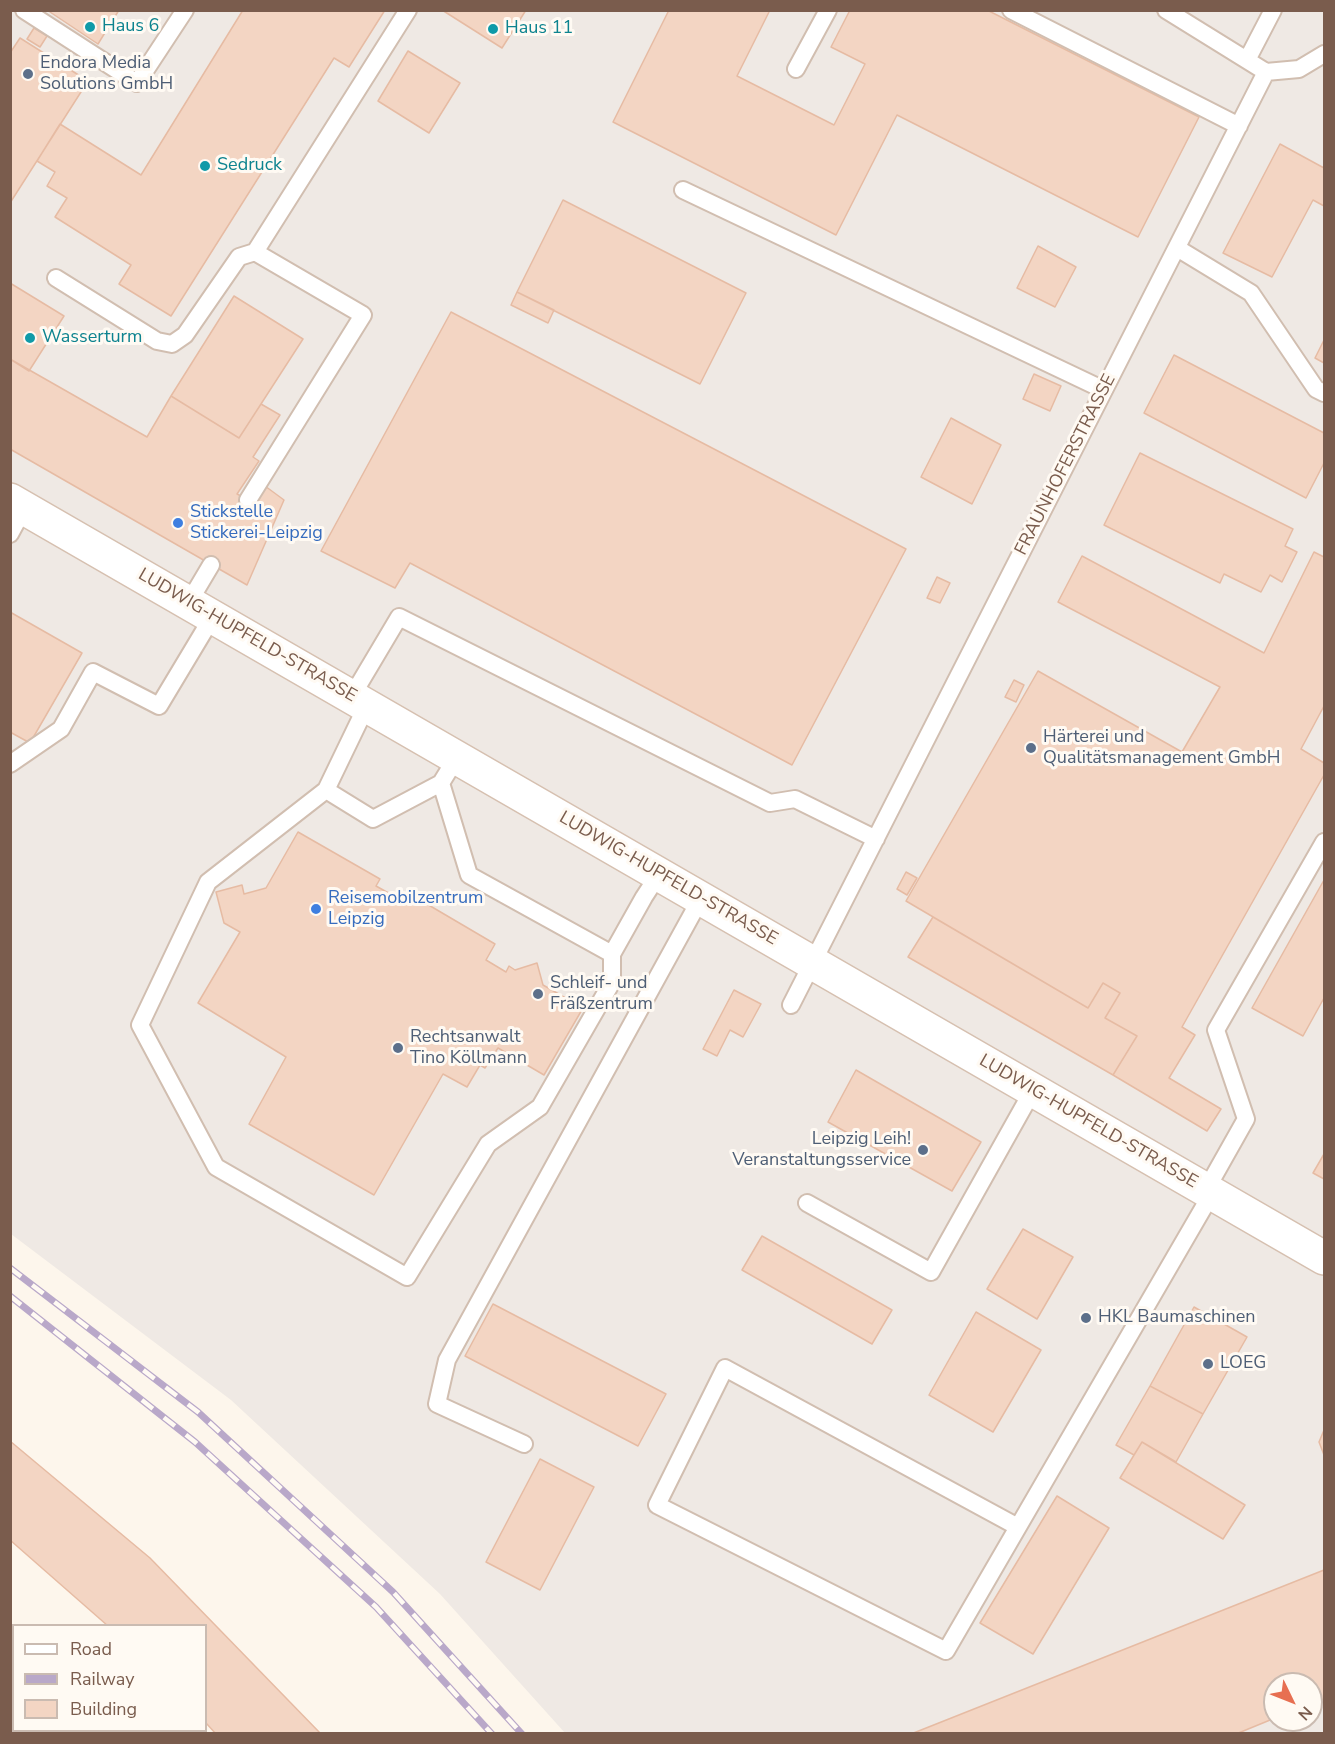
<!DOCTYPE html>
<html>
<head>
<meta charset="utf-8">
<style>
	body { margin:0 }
	#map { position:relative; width:1335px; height:1744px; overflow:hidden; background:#fdf6ec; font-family:"Nunito Sans",sans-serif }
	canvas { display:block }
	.frame { position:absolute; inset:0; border:12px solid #7a5c4d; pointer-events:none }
	.legend { position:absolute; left:12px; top:1624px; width:195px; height:108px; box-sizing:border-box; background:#fffaf3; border:2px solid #cabbb1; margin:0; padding:8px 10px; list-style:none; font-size:18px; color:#7a5c4d }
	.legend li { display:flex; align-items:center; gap:12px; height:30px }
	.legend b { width:30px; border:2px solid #cabbb1 }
	.north { position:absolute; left:1263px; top:1672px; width:60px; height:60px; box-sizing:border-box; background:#fffaf3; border:2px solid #cabbb1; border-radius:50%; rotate:133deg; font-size:16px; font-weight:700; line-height:24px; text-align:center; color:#7a5c4d }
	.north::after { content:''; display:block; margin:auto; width:21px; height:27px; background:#e76f51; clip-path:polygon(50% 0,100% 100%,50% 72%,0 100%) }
</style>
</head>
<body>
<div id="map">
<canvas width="1335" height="1744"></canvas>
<div class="frame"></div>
<ul class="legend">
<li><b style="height:8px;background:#fff"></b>Road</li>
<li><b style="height:8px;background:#b9a8c9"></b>Railway</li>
<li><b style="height:16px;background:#f3d5c3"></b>Building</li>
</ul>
<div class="north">N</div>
</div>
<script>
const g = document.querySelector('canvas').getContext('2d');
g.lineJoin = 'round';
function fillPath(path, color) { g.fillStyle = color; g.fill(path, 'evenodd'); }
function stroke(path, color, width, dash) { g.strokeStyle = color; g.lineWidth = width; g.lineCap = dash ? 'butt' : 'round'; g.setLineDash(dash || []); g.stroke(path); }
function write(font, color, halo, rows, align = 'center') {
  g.font = font + ' "Nunito Sans",sans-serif'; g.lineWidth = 6; g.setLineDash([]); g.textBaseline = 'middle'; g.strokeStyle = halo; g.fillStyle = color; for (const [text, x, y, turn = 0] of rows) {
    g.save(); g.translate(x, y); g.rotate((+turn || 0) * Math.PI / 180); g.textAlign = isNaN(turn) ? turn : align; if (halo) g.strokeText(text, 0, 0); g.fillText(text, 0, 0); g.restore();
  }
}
fillPath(new Path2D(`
	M11,11h1313v1722h-759l-125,-139 -209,-194 -220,-166zM1275,1684h36v36h-36z`), '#efe9e4');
const building = new Path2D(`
	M47,10h72l-21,34z
	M243,10h142l-36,57 -15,-9 -163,258 -52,-32 12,-19 -76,-48 12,-19 -20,-12 8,-14 -18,-11 23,-37 81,51z
	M442,10h84l-24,38z
	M669,10h101l-33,66 97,49 31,-61 -34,-17 19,-37h137l212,107 -61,120 -241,-122 -61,120 -223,-113z
	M34,28l13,8 -7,11 -13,-8z
	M20,38l68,43 -78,122v-150z
	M408,51l52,32 -31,50 -51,-32z
	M1280,144l44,24v38l-11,-6 -41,77 -49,-24z
	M563,200l183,93 -46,91 -183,-92z
	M1038,246l38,21 -21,40 -38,-19z
	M10,283l54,33 -35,55 -19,-12z
	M517,292l37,18 -6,13 -37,-18z
	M234,296l69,43 -64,99 -68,-42z
	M451,312l455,237 -114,216 -382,-202 -15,25 -74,-37z
	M1324,340v23l-9,-5z
	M1174,355l150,78v30l-18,35 -162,-85z
	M10,359l137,78 24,-41 68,42 22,-34 19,11 -27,42 6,4 -22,33 16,8 12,-16 19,14 -37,85 -237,-136z
	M1034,374l27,12 -11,25 -27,-12z
	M951,418l50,27 -29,59 -51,-27z
	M1140,453l153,76 -8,17 12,6 -15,30 -12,-7 -9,17 -37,-18 -4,9 -116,-58z
	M1314,552l10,5v149l-23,43 23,14v12l-142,252 13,8 -26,43 52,31 -14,22 -94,-56 24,-39 -32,-18 15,-25 -17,-10 -15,25 -182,-107 132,-230 144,81 38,-65 -162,-85 24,-46 182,97z
	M937,577l13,6 -10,20 -13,-5z
	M10,612l72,41 -52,90 -20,-11z
	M1014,680l10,5 -8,17 -11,-5z
	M298,832l82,47 -4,7 34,19 5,-8 80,47 -9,16 20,12 3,-6 6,4 22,-7 6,22 40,23 -39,67 -46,-27 -13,20 -5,-3 -13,22 -24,-13 -69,121 -125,-71 37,-67 -88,-54 42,-71 -16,-9 -8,-31 26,-7 2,9 22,-6z
	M906,872l11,6 -10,17 -10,-6z
	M1324,880v118l-21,38 -51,-28z
	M933,917l155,91 15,-25 17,10 -15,25 32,18 -24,39 -205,-118z
	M734,990l27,14 -18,33 -13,-7 -13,26 -14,-7z
	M856,1070l125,72 -29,49 -124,-69z
	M1324,1154v25l-11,-6z
	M1023,1229l50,28 -36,62 -50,-30z
	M762,1236l130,74 -20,34 -130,-74z
	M493,1304l173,90 -28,52 -173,-90z
	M1194,1307l53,30 -44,77 -53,-28z
	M976,1312l65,38 -48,82 -64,-37z
	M1150,1386l53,28 -27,48 -34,-20 -8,13 -18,-10z
	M1324,1430v25l-5,-13z
	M10,1441l140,117 171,176h-105l-10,-11v-97h-98l-98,-86z
	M1142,1442l103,63 -22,34 -103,-61z
	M540,1459l54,28 -54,103 -54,-28z
	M1057,1496l52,32 -76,126 -53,-31z
	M1324,1570v129l-13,5v-20h-36v34l-39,16h-325z`);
fillPath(building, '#f3d5c3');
stroke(building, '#e6bba3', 1.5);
const lane = new Path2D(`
	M24,10l113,73 48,-73
	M1011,10l228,116
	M1247,60l26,-50
	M796,69l32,-59
	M1266,72l33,-3 25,-15
	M683,190l421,200
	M1177,248l74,45 65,96 8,4
	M56,278l101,63 15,3 13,-9 54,-78 16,-5
	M248,500l115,-185 -108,-63 153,-242
	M10,534l14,-26
	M189,602l22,-37
	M352,696l47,-79 371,186 25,-4 81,40
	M367,705l-41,85 47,29 68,-36
	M457,757l-16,26 28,92 143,79 32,-57 15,-23
	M10,764l51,-35 32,-57 66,34 54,-90
	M326,790l-118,92 -68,143 76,142 191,110 81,-133 52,-37 72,-125v-28
	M791,1005l475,-933 -100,-62
	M1206,1190l40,-71 -30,-89 108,-188
	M807,1203l124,69 102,-182
	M524,1444l-87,-40 10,-44 254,-462
	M1018,1527l-293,-159 -68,137 289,146 266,-458`);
const secondary = new Path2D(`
	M10,500l1314,758`);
stroke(lane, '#d1beb0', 20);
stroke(secondary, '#d6c0b0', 36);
stroke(lane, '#fff', 16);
stroke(secondary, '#fff', 33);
const rail = new Path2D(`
	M10,1268l188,144 195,180 129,142
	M10,1296l185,146 181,165 116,127`);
stroke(rail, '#b9a8c9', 7);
stroke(rail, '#fffaf3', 4.5, [14]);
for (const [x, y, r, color] of [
	[90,27,6,"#0f9aa8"],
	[493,29,6,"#0f9aa8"],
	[28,74,6,"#5c6f8a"],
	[205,166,6,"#0f9aa8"],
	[30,338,6,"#0f9aa8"],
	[178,523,6,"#3f7fe0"],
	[1031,748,6,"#5c6f8a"],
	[316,909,6,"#3f7fe0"],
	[538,994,6,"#5c6f8a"],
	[398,1048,6,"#5c6f8a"],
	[923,1150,6,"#5c6f8a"],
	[1086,1318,6,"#5c6f8a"],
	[1208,1364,6,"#5c6f8a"]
]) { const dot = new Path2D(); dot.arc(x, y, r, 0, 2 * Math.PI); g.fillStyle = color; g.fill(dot); stroke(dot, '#fffaf3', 2); }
write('18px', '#0d838f', '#fffaf3', [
	["Haus 6",102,27],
	["Haus 11",505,29],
	["Sedruck",217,166],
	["Wasserturm",42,338]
], 'left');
write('18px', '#4e5e75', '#fffaf3', [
	["Endora Media",40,64],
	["Solutions GmbH",40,85],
	["Härterei und",1043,738],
	["Qualitätsmanagement GmbH",1043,759],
	["Schleif- und",550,984],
	["Fräßzentrum",550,1005],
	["Rechtsanwalt",410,1038],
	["Tino Köllmann",410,1059],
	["Leipzig Leih!",911,1140,"right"],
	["Veranstaltungsservice",911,1161,"right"],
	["HKL Baumaschinen",1098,1318],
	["LOEG",1220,1364]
], 'left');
write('18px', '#7a5c4d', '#fffaf3', [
	["FRAUNHOFERSTRASSE",1066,465,-63],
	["LUDWIG-HUPFELD-STRASSE",247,636,30],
	["LUDWIG-HUPFELD-STRASSE",668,879,30],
	["LUDWIG-HUPFELD-STRASSE",1088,1122,30]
]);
write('18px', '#366cbe', '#fffaf3', [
	["Stickstelle",190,513],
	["Stickerei-Leipzig",190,534],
	["Reisemobilzentrum",328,899],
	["Leipzig",328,920]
], 'left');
</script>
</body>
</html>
